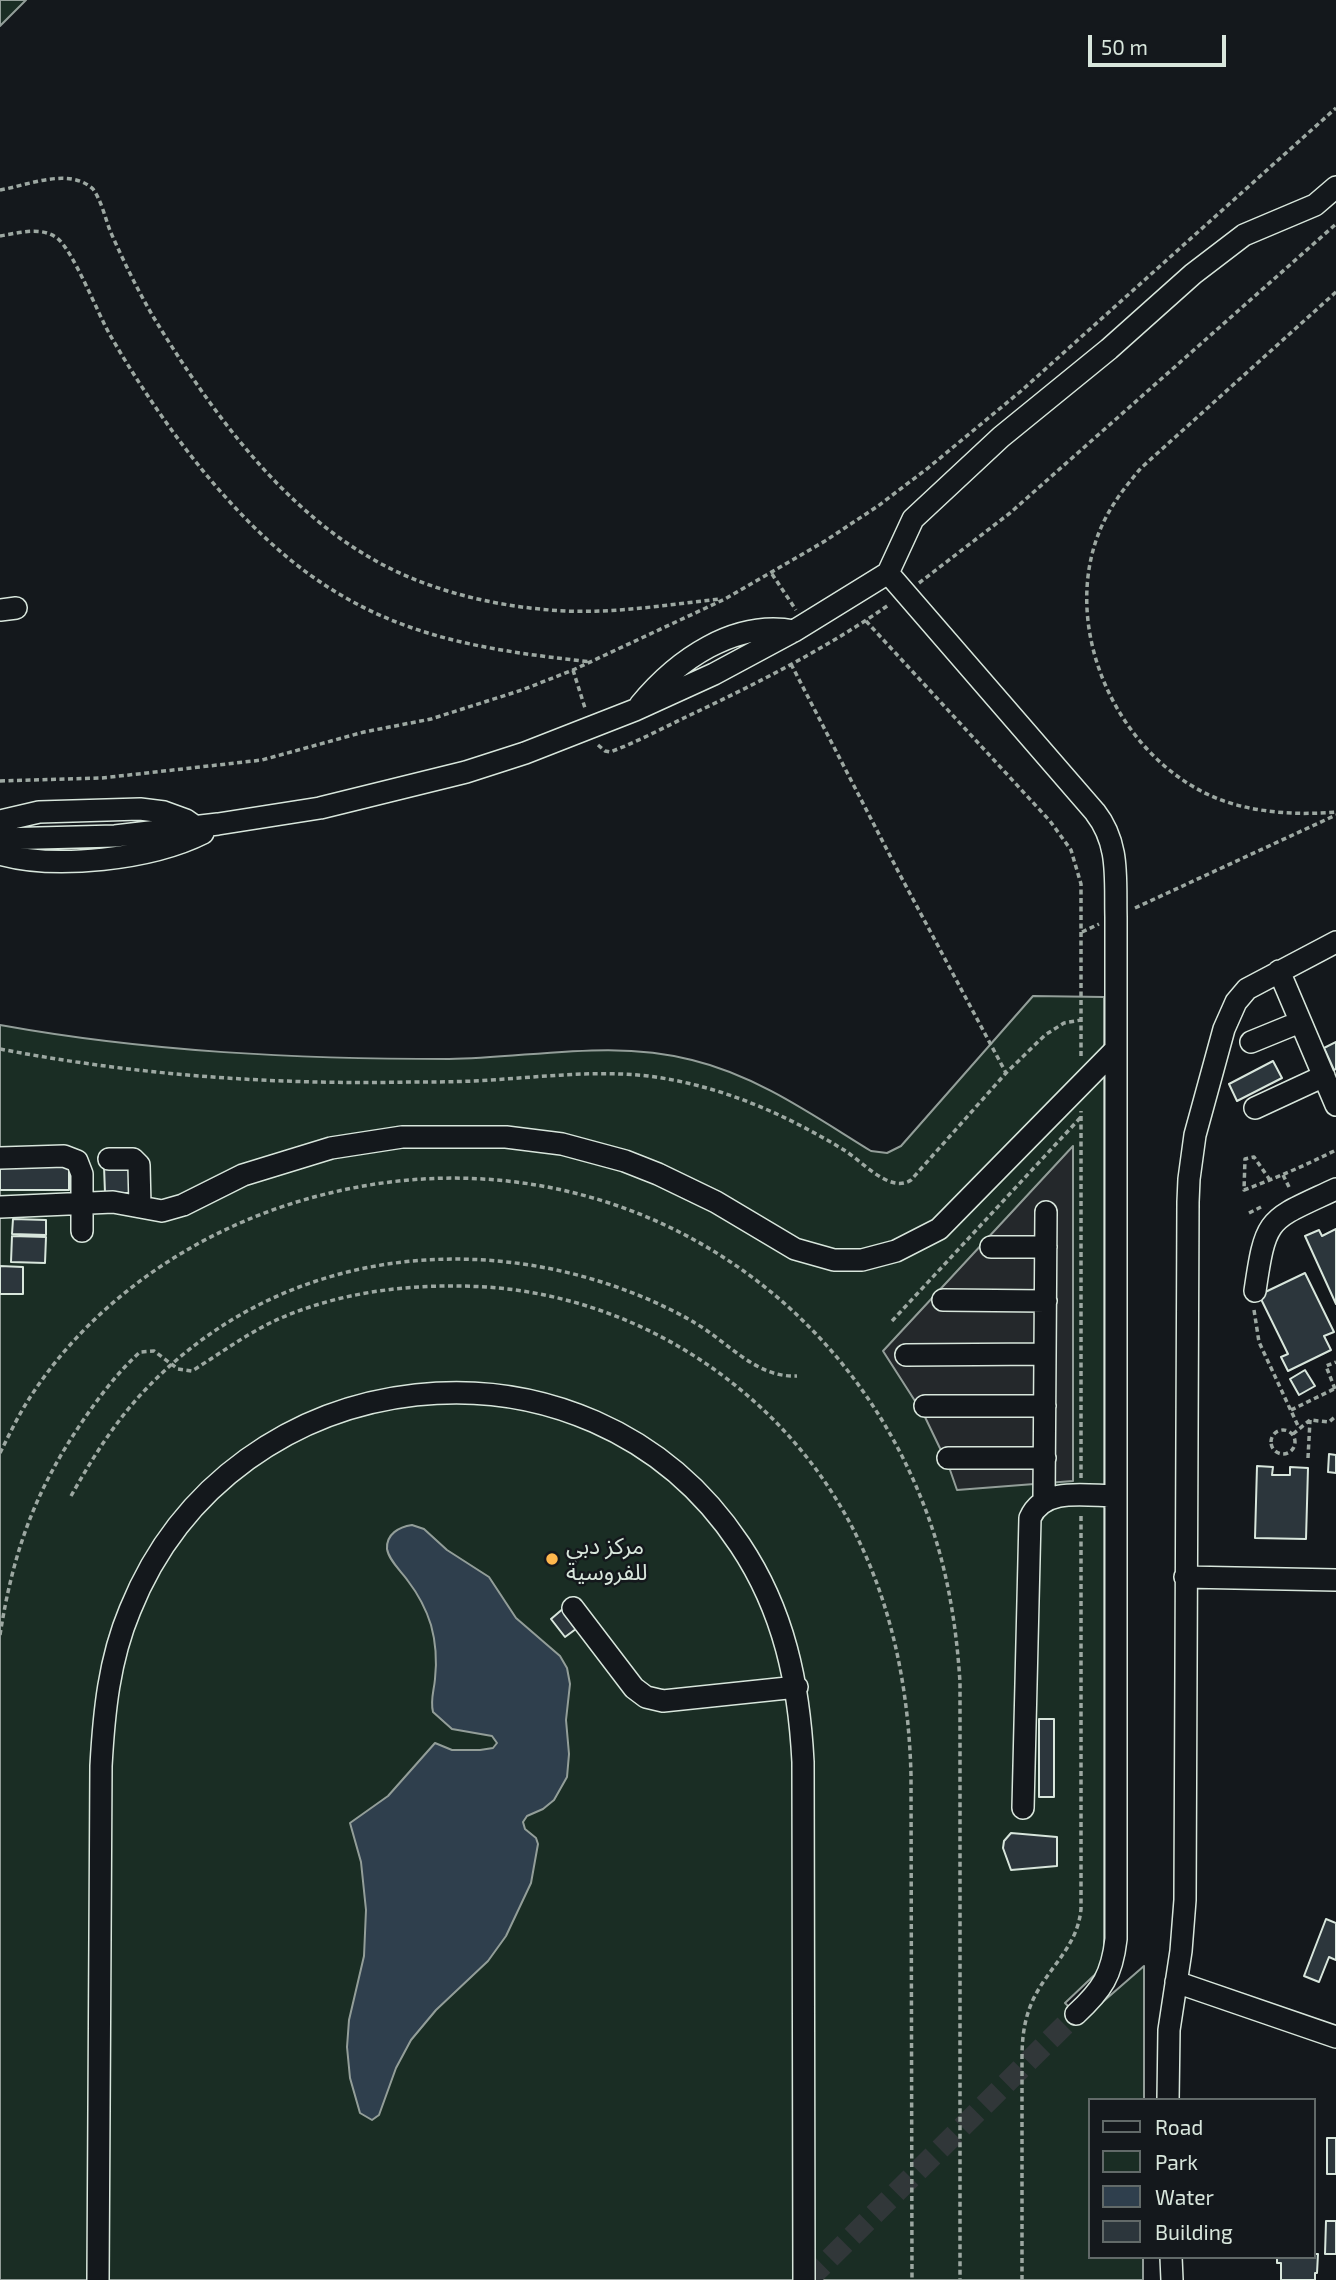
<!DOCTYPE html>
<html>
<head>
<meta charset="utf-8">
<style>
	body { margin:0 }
	#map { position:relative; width:1336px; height:2280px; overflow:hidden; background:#14181c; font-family:"Exo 2",sans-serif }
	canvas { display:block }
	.legend { position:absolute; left:1088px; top:2098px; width:228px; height:161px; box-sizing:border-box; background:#14181c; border:2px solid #626a69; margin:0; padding:9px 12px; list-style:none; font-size:21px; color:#d8e6dc }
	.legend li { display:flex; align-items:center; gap:14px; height:35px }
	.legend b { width:35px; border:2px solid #626a69 }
	.scale { position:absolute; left:1088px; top:35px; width:138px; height:32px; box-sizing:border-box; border:4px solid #d8e6dc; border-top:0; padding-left:9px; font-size:21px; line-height:24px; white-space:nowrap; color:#d8e6dc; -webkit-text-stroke:5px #14181c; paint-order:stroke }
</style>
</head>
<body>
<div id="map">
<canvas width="1336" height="2280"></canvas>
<ul class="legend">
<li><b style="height:9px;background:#14181c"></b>Road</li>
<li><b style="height:19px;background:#1a2d24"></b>Park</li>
<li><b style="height:19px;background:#2f3f4d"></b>Water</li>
<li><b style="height:19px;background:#2c363c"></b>Building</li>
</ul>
<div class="scale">50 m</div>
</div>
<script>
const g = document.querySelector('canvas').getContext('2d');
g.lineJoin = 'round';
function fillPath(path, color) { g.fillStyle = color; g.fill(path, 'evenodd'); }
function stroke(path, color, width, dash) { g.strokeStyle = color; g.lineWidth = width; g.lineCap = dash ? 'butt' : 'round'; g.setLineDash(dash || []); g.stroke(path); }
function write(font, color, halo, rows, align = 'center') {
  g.font = font + ' "Exo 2","Noto Sans Arabic",sans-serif'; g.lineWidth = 5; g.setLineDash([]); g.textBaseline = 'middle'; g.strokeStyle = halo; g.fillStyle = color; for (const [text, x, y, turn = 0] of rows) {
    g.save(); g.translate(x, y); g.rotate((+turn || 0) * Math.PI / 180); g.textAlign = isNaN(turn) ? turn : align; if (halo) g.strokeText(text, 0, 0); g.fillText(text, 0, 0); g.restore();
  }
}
const green = new Path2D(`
	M0,0h26l-26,26z
	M1033,996l71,1v969l-39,37 17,17 62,-54v134h-55v157h54v23h-1143v-1255c149,27 298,34 449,34 81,-1 163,-20 243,1 66,16 122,56 179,91l16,2 14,-7z`);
fillPath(green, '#1a2d24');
stroke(green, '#939e99', 2);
const parking = new Path2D(`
	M1073,1146v335l-116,9 -8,-23 -25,-52 -41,-64z`);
fillPath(parking, '#24282b');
stroke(parking, '#939e99', 2);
const water = new Path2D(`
	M412,1525l12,4 23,21 42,27 27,41 44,38 7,12 3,16 -4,36 3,34 -2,23 -13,23 -11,9 -16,7 -4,6 2,7 11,9 2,6 -7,39 -25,53 -18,25 -52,49 -25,30 -15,28 -17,47 -7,5 -12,-7 -10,-35 -3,-31 2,-27 15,-64 2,-46 -5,-48 -11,-39 38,-27 47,-53 17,7h28l13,-2 4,-5 -5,-7 -40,-7 -19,-17c-3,-12 1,-21 2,-33 2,-18 1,-36 -4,-54 -5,-16 -13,-31 -23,-44 -6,-9 -19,-20 -21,-32 -1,-15 12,-22 25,-24z`);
fillPath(water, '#2f3f4d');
stroke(water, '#939e99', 2);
const building = new Path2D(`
	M1336,1042v27l-2,1 -10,-22z
	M1273,1061l9,17 -45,23 -8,-17z
	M0,1162h69v28h-69z
	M104,1166h29v27h-28z
	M13,1219l33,1v15l-34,-1z
	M1336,1229v75l-31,-68 14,-6 3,6z
	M12,1236l34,1 -1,26 -34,-1z
	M0,1266l23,1v27h-23z
	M1305,1273l29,59 -10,4 7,14 -43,21 -7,-14 7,-3 -29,-59z
	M1305,1370l10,16 -16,9 -9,-16z
	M1329,1454l7,1v18l-8,-1z
	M1257,1466l16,1 -1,8h18v-8l18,1 -2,71 -51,-1z
	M565,1607l15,19 -15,11 -14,-18z
	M1039,1719h15v78h-15z
	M1011,1833l46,4v29l-46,4 -8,-22 1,-7z
	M1326,1919l10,4v37l-7,-3 -10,25 -15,-6z
	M1327,2138h9v36h-9z
	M1326,2221h10v33h-11z
	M1314,2240v14h4l-1,19h-2v7h-34v-17h-4v-6h36z`);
fillPath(building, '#2c363c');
stroke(building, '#d8e6dc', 2);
stroke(new Path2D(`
	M808,2280l268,-266`), '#313739', 21, [21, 10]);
const minor = new Path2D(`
	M888,573l207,239c25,32 20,66 21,105v1022c-4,36 -14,51 -40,75
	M0,610l16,-2
	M640,705c37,-45 94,-85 154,-74
	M0,821l39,-9 101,-3 24,3 22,8 10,7
	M0,839l115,-3 103,-12 102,-16 146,-36 59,-19 110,-43 79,-36 80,-43 94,-58 25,-54 88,-82 108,-88 84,-75 51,-39 71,-30 21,-18
	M0,854c56,16 151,5 203,-21
	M1279,971l57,134
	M1251,1042l49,-20
	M1255,1108l69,-32
	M0,1158l64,-2 13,5 5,13v57
	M109,1159h24l6,6 1,41
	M0,1207l113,-5 49,9 21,-6 60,-30 88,-27 71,-11h104l56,7 63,17 33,13 58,28 79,47 39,11h28l34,-9 43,-22 177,-180
	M991,1247h55
	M1255,1291c11,-76 13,-70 81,-102
	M943,1300l103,1
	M906,1355l139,-1
	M925,1406h120
	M948,1458h97
	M1044,1500l2,-288
	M1185,1577l151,3
	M573,1608l61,80 12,9 17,4 134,-14
	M1023,1808l7,-290c14,-32 57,-22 86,-22
	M1176,1982l160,55
	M1168,2100l1,-70 12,-79 4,-51 3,-698 1,-23 6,-44 29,-106 12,-27 11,-13 89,-47
	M1171,2257l1,23
	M98,2280l3,-514c3,-54 8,-106 29,-156 103,-256 457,-296 610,-65 44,66 59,138 63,217l1,518`);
stroke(minor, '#d8e6dc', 24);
stroke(new Path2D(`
	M0,190c29,-5 69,-23 93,-1 9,13 12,29 18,44 13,29 27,58 43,85 53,87 122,183 210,236 55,34 123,51 186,56 57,5 114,-5 170,-11
	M0,236c18,-3 41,-10 57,2 16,12 41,76 53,97 47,81 110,168 183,227 93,74 184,87 298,100
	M1336,292l-195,176c-16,19 -31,38 -41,62 -39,94 12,214 101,261 39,21 91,25 135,21
	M772,574l24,36
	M919,583l91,-70 326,-289
	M866,621l184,200 21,29 10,34v174
	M791,664l108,209 107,200
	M573,670l12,38
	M598,745l7,6 5,1c27,-10 53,-24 78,-36 70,-33 139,-68 202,-112
	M0,781l102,-3 160,-18 102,-28 67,-13 91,-29 51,-20 152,-71 100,-58 53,-35 50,-38 93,-77 315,-283
	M1135,908l201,-93
	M1082,932l17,-8
	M0,1049c134,26 274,36 410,33 27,0 53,0 80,-2 53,-3 104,-10 158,-4 71,9 135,37 196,74 18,11 46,44 67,30l95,-107 39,-38 19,-12 17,-3
	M1283,1175l7,14
	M1270,1180l-16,-23 -9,2 -1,31c32,-12 62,-25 92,-40
	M1249,1213l12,-6
	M1254,1310l5,32 40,86
	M892,1321l189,-204
	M1335,1389l-9,-23 10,-4
	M1291,1410l45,-22
	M1271 1442a12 12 0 1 1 24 0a12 12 0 1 1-24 0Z
	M1293,1434l17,-14 19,2 7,-6
	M0,1453c9,-18 18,-37 29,-54 67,-105 181,-178 301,-206 251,-61 499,70 593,310 23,58 33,117 37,179v598
	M1308,1458l2,-38
	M1081,1478v-367
	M71,1496c22,-39 45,-76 76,-108 130,-136 326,-161 496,-91 18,8 36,16 52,26 33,19 61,55 102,53
	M0,1635c13,-83 35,-144 82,-213 17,-25 36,-50 58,-70l14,-1 24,18 14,2c32,-20 61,-42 96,-56 62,-25 131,-32 198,-28 164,11 313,116 379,267 31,70 44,145 46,221l1,505
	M1022,2280v-223c0,-25 4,-48 18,-70 16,-26 38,-45 41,-78v-396`), '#9da8a2', 3.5, [5, 3.5]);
stroke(minor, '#14181c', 21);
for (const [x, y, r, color] of [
	[552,1559,7,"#ffb74d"]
]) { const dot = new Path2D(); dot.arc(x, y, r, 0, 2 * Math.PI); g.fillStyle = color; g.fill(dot); stroke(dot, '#14181c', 2.5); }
write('23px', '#d8e6dc', '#14181c', [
	["مركز دبي",566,1546],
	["للفروسية",566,1572]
], 'left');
</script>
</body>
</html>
